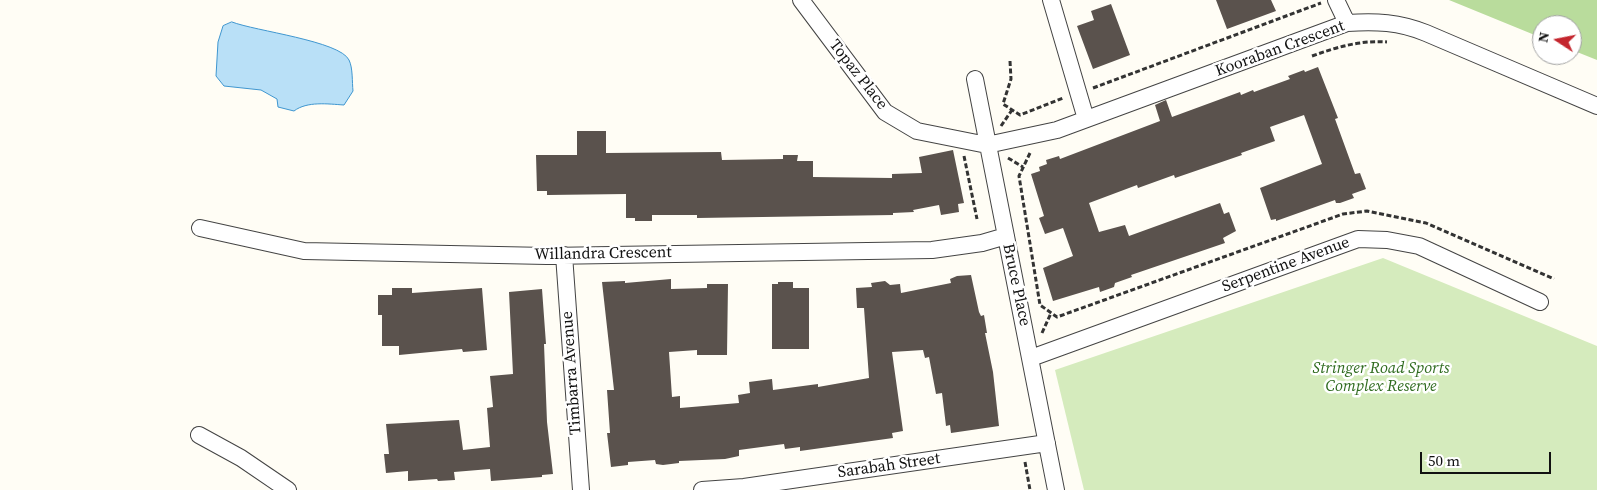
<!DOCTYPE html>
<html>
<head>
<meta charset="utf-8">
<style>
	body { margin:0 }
	#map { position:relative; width:1597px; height:490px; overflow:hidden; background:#fffdf5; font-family:"Source Serif 4",serif }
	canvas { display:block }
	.north { position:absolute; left:1532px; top:15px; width:50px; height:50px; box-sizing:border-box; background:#fff; border:1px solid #a0a0a0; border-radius:50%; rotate:281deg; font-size:14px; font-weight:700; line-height:20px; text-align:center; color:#111 }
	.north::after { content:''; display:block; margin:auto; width:18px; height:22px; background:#c4262e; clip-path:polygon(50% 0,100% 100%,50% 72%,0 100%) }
	.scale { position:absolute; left:1420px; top:452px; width:131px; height:22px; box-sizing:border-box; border:2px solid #111; border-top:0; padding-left:6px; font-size:15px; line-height:18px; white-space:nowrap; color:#111; -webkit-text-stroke:4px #fff; paint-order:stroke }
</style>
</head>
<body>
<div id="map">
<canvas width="1597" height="490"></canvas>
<div class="north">N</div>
<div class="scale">50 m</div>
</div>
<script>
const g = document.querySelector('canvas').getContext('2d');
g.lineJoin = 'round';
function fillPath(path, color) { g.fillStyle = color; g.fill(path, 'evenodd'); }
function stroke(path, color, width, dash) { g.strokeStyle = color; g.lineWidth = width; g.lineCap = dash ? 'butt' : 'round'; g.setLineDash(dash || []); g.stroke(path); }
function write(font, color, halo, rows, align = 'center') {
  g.font = font + ' "Source Serif 4",serif'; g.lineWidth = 5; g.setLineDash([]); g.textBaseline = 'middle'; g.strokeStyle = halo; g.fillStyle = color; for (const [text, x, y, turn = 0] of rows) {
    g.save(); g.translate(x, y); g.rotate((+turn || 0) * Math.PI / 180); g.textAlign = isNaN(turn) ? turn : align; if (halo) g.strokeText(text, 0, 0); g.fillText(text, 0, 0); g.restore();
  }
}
fillPath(new Path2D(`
	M1383,258l214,88v144h-513l-29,-120z`), '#d5ebbd');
fillPath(new Path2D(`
	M1449,0h148v60l-25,-10v-25h-30v13z`), '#b9dc9c');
const water = new Path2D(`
	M232,22c23,9 108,19 117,38 4,8 3,22 4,31l-9,14c-16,-1 -37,-4 -50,6l-16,-4 -1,-8 -16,-9 -37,-4 -8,-10 2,-34 5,-16z`);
fillPath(water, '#b9e0f7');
stroke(water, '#3f96cf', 1);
fillPath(new Path2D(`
	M1216,0h55l5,11 -49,18z
	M1111,4l19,51 -37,14 -16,-43 17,-6 -3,-9z
	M1318,67l20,51 -3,1 20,55 5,-1 6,16 -14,5 2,4 -14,5h-4l-1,-3 -59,21v-2l-5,1 -11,-32 62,-24 -18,-49 -34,12 5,14 -34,12 1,2 -67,23 -1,-3 -36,13 -1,-3 -48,18 10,29 26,-7 4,11 91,-33 4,11 5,-2 7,19 -13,7 2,5 -94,32 1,2 -17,6 -1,4 -14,5 -1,-5 -46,14 -10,-33 30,-12 -10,-28 -18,6 -6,-16 5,-2 -13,-42 9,-3 -1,-4 8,-3 -1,-4 13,-4 1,3 100,-38 -5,-16 11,-5 6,17 68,-25 1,3 12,-5 1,2 36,-13 -2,-3 16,-6 1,2z
	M577,131h29v22l115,-1 1,8 61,-1v-4h15l-1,6h16v16l79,1v-4l30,-1 -3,-16 34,-7 11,53 -6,1 1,8 -18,3 -2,-10 -26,5 1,2 -21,1v2l-196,3v-3h-45v6h-17v-3h-9v-24l-79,1v-4h-10l-1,-36h41z
	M971,275l8,37 2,4 3,-1 3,18h-2l8,39 6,54 -48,7 -1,-8 -4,1 -4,-33 -6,1 -7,-37 -4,1 -2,-8 -31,2 11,79 -11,2 1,5 -93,13v-4l-15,2 -1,-5 -45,6v6l-14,3 -46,2v2l-16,2 -7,-1 -1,-4 -27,2v3l-17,2 -4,-34h3l-3,-43h7l-12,-108 23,-1v2l46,-4v10l36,-1v-4h21l-1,71h-30v-5l-28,2 3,45 8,-1v12l59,-5 -1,-8 12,-2 -1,-11 23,-3 1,11 45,-6v3l51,-9 -5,-70h-7l-1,-20 16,-1 -1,-4 14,-2 5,4 10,-1 1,9 50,-10 -1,-4 7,-3z
	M778,282h15v6h16v61h-37v-65h6z
	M392,288h20v5l70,-5 5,62 -24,2 -1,-3 -63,6v-9h-17v-31h-4v-20h14z
	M542,289l4,55h-2l3,78 6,52 -11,1v2l-51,4 -1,-12 -36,3 1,8 -17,1 -1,-2 -29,2v-10l-22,2 -2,-19h5l-3,-30 73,-4 4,30 27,-3 -3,-39 6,-1 -3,-31 23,-2 -4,-82z`), '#5a524d');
const street = new Path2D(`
	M801,0l84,112 32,19 70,14 70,-15 290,-107c29,-2 52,-1 79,10l171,73
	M1051,0l35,119
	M1336,0l11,23
	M975,79l81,411
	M200,228l104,23 243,5 385,-6 50,-7 24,-7
	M564,255l17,235
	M1031,358l327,-119 29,1 32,6 121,56
	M199,435l42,23 47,32
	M702,490l42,-3 303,-44`);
stroke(street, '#444', 18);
stroke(new Path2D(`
	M1312,56c25,-9 49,-16 75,-14
	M1010,61l1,18 -8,25 17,11 43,-17
	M1093,88l228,-85
	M1001,126l11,-16
	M1030,153l-11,23 21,129 17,12 286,-103 24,-3 59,12 128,56
	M964,156l13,63
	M1008,158l15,9
	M1042,333l9,-20
	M1025,462l5,28`), '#333', 3, [5, 2.5]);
stroke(street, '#fff', 16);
write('16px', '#111', '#fff', [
	["Kooraban Crescent",1280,49,-20],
	["Topaz Place",858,75,52],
	["Willandra Crescent",603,254,-1],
	["Serpentine Avenue",1286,265,-20],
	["Bruce Place",1016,285,78],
	["Timbarra Avenue",572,373,-94],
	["Sarabah Street",889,466,-8]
]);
write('italic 16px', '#2f6b1f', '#fff', [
	["Stringer Road Sports",1381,369],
	["Complex Reserve",1381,387]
]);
</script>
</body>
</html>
